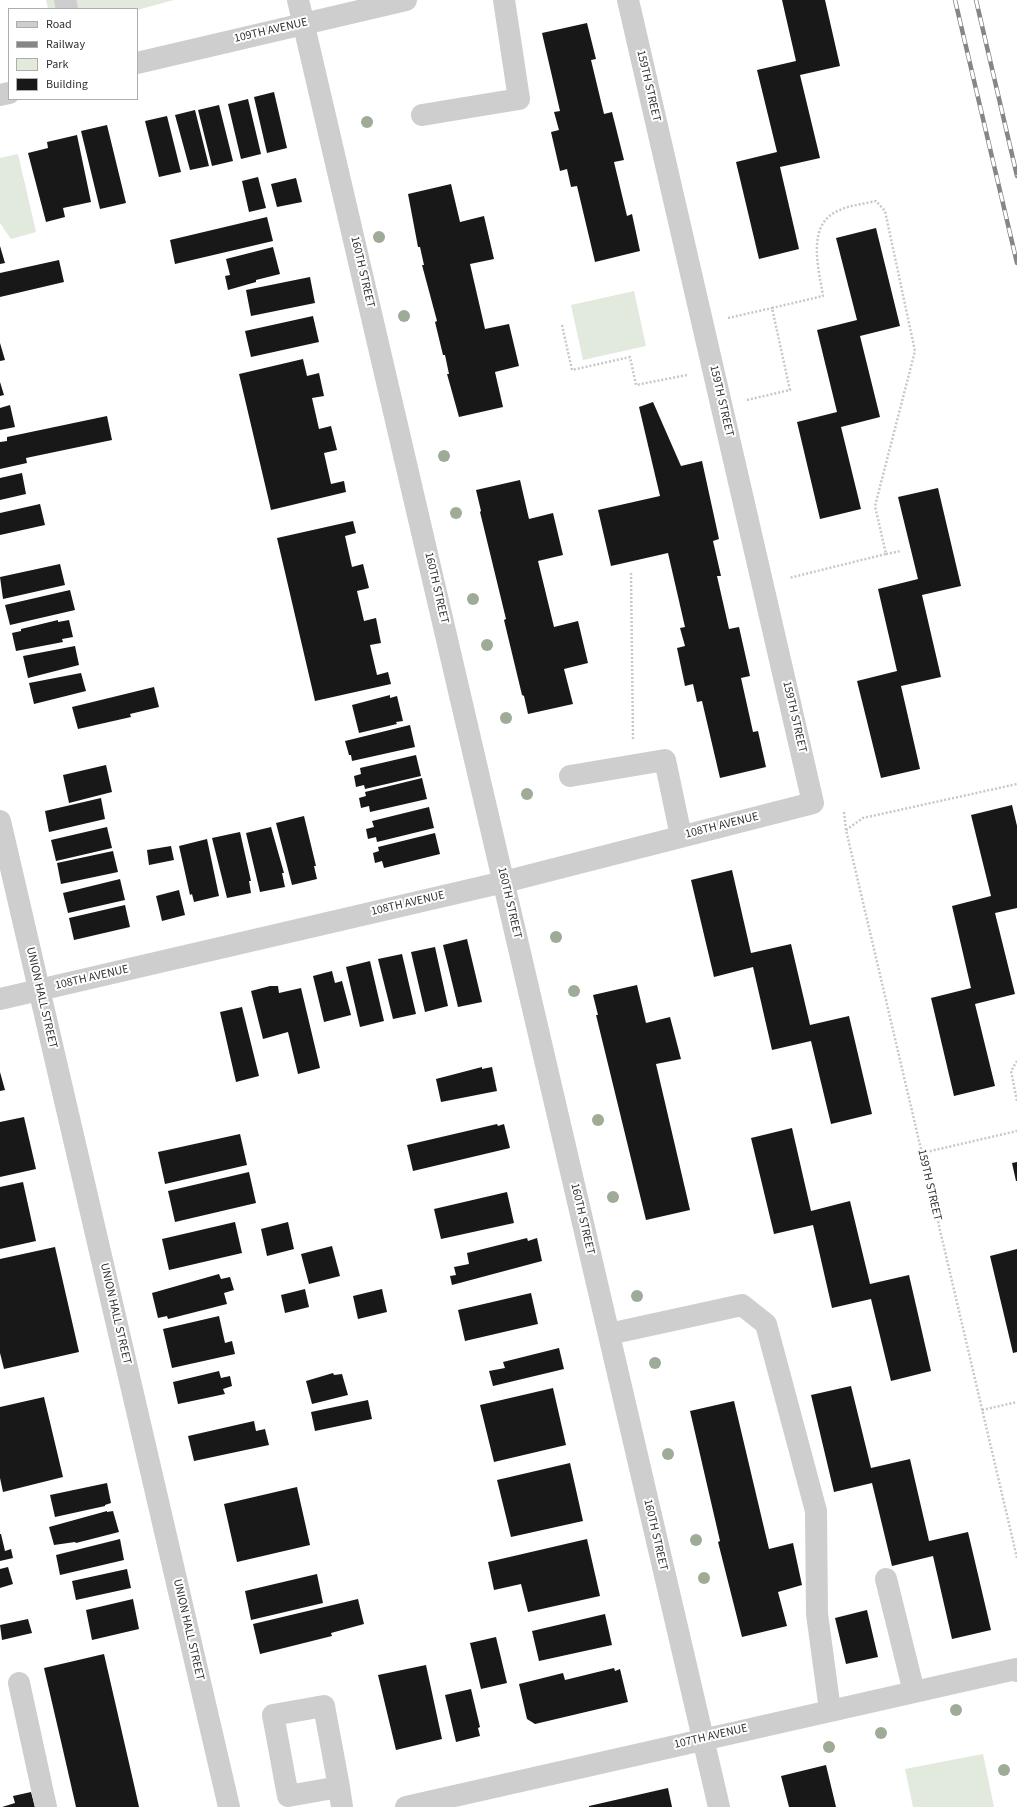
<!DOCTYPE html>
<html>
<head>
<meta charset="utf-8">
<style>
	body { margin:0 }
	#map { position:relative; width:1017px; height:1807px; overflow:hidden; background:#fff; font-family:"Source Sans 3",sans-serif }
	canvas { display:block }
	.legend { position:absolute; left:8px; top:8px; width:130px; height:92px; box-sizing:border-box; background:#fff; border:1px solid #adadad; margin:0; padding:5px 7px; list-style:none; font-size:12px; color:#313131 }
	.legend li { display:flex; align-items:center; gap:8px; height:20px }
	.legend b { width:20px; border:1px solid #adadad }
</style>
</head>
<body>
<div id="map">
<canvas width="1017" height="1807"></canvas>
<ul class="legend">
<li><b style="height:5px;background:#cecece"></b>Road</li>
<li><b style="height:5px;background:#868686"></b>Railway</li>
<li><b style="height:11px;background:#e2e9dd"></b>Park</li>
<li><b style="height:11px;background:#181818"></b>Building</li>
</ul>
</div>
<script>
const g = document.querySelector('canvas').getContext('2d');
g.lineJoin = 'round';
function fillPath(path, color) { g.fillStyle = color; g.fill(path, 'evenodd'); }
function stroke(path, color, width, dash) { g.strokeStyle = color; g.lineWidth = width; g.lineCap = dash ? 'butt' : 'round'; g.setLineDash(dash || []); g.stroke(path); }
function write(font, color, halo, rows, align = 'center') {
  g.font = font + ' "Source Sans 3",sans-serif'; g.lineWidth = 4; g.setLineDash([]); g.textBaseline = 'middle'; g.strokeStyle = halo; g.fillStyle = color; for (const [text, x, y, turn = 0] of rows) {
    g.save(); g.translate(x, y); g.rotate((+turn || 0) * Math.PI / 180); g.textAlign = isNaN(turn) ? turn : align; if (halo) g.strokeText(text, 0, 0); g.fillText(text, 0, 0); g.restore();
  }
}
fillPath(new Path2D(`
	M46,0h128l-37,10 -89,-1z
	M18,154l18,78 -25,7 -11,-16v-65z
	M634,291l12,55 -63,14 -12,-55z
	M983,1754l11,53h-81l-8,-38z`), '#e2e9dd');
fillPath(new Path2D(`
	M782,0h43l15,66 -40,9 20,83 -40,9 19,82 -40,10 -23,-97 41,-10 -20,-82 39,-9z
	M587,23l9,36 -5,1 13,54 8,-2 12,48 -10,2 13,54 5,-2 8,37 -45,11 -18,-76 -6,1 -4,-18 -7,2 -9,-39 8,-2 -5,-18 6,-1 -18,-78z
	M274,92l13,56 -20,5 -13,-56z
	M248,99l13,55 -20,5 -13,-55z
	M219,105l14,56 -21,5 -14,-56z
	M195,110l14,56 -19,4 -15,-55z
	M167,116l14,56 -22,5 -14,-56z
	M107,125l19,78 -26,6 -19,-78z
	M77,135l14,67 -28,6 2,9 -19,5 -18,-69 20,-5 -1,-6z
	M258,177l8,31 -17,4 -7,-31z
	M296,178l6,24 -25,5 -6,-23z
	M451,184l9,38 24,-6 10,43 -24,5 15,65 24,-5 10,42 -24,6 8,35 -44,10 -12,-43h2l-4,-19h-2l-8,-33 2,-1 -15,-56h2l-4,-18h-2l-10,-53z
	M267,217l6,24 -98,23 -5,-24z
	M876,228l24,98 -40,10 20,81 -39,10 20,82 -41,10 -23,-97 40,-10 -20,-82 40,-10 -21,-82z
	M0,246l5,17 -5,1z
	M273,247l7,27 -24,6v2l-28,8 -3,-14 5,-1 -4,-16z
	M59,260l5,22 -64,15v-24z
	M310,277l5,26 -64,13 -5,-26z
	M313,316l6,26 -68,15 -6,-26z
	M0,343l5,17 -5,1z
	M303,359l4,17 12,-3 5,23 -12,2 7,31 12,-3 6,24 -13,3 7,31 13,-3 2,11 -75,18 -32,-136z
	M0,382l4,13 -4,1z
	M653,402l28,64 21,-5 17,78 -6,2 8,35h-4l12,53 10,-2 11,49 -9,2 12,54 5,-1 8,36 -46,11 -18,-77 -5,1 -4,-18 -8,2 -8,-38 8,-2 -5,-18 5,-1 -17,-74 -57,13 -13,-56 62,-14 -21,-89z
	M10,405l5,22 -15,3v-22z
	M107,416l5,24 -86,18 1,5 -27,6v-27l7,-1v-4z
	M22,473l4,21 -26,6v-22z
	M520,480l9,39 24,-6 10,42 -25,6 16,66 24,-6 10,42 -24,6 9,35 -45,10 -4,-18 -2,-1 -18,-75 2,-1 -26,-107 1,-1 -5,-21z
	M938,488l23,98 -39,9 19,82 -40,9 19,83 -39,9 -24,-97 40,-10 -19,-82 40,-10 -20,-82z
	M40,504l5,21 -45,10v-22z
	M353,521l3,12 -11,3 7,31 11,-3 6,24 -12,3 7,30 12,-3 5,25 -11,2 7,30 11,-3 3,12 -76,17 -38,-163z
	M60,564l5,21 -62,14 -3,-22z
	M70,590l5,20 -65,15 -5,-20z
	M58,620v2l11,-2 4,17 -11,2 1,3 -47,9 -4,-18 9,-2v-2z
	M75,646l4,19 -51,13 -5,-22z
	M81,673l5,18 -52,13 -5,-21z
	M154,687l5,20 -29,7 1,3 -53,12 -6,-22z
	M390,695v3l7,-2 6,25 -7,1 1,2 -38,9 -7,-28z
	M410,725l5,22 -63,14 -1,-6h-2l-4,-14z
	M416,755l5,21 -56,13 -1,-4 -8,2 -2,-11 7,-2 -1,-6z
	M106,765l6,27 -43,11 -6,-28z
	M422,778l5,21 -57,13 -1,-6 -8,2 -2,-10 7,-2 -1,-4z
	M101,798l4,21 -56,13 -4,-21z
	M1012,805l5,21v82l-22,5 20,81 -40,10 20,82 -41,10 -23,-98 40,-10 -19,-82 39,-10 -20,-81z
	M429,807l5,21 -57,14 -1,-5 -8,2 -2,-10 8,-2 -2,-6z
	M304,816l12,50h-2l3,13 -25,6 -16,-62z
	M107,827l5,21 -56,13 -5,-21z
	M271,827l13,46h-2l3,14 -25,5 -14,-59z
	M240,832l11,49h-2l2,12 -24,5 -15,-60z
	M435,833l5,21 -56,14 -2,-7 -7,2 -2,-10 6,-2 -1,-4z
	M207,839l12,57 -25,6 -2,-8 -2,1 -11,-49z
	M171,846l3,14 -25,5 -2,-15z
	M113,851l5,21 -57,12 -4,-21z
	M732,870l19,83 40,-9 19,81 39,-9 23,98 -41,10 -20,-83 -39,9 -19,-83 -39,10 -23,-97z
	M120,879l5,21 -57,13 -5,-20z
	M179,890l6,25 -23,6 -6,-25z
	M125,905l5,22 -56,13 -5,-22z
	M467,939l15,63 -24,5 -15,-62z
	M435,947l13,59 -23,6 -14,-60z
	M402,954l14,60 -23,5 -15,-60z
	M370,961l14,60 -24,6 -14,-60z
	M332,971l3,12 7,-2 9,34 -27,7 -11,-46z
	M637,985l9,38 24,-6 11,42 -25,5 34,146 -44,10 -50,-205h2l-5,-20z
	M270,986h8l1,7 22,-5 19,80 -22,6 -10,-42 -25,7 -12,-48z
	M242,1007l17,69 -23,6 -16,-70z
	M482,1067v2l10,-2 5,24 -56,11 -5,-23z
	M0,1072l5,18 -5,1z
	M24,1117l12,52 -36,8v-55z
	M497,1124l1,2 6,-2 6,24 -97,23 -6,-26z
	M792,1128l19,83 39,-10 20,83 39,-9 22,96 -40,10 -20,-82 -39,9 -19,-83 -39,9 -23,-96z
	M240,1134l7,31 -82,19 -7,-32z
	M1017,1162v19h-1l-4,-18z
	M249,1172l7,31 -81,19 -7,-31z
	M23,1182l13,59 -36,8v-62z
	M507,1192l7,31 -73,16 -7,-30z
	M235,1222l7,31 -73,17 -7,-31z
	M288,1222l6,27 -27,7 -6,-27z
	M527,1238l1,3 9,-3 5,23 -90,24 -2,-9 6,-1 -2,-8 15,-3 -2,-11z
	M332,1246l8,30 -31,8 -8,-30z
	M55,1247l24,105 -75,17 -4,-16v-94z
	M1017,1249v103l-4,1 -23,-97z
	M219,1274l2,5 9,-2 4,13 -10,3 3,11 -59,15 -1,-3 -9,2 -6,-25z
	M305,1289l4,18 -24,6 -4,-18z
	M382,1289l5,23 -29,7 -5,-23z
	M531,1293l7,31 -73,17 -7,-31z
	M219,1316l6,27 7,-2 3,13 -63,14 -9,-39z
	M559,1348l5,21 -71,17 -4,-15 16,-3 -2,-6z
	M219,1371l2,7 9,-2 2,10 -9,3 2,5 -47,10 -5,-22z
	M333,1373l1,2 8,-1 6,21 -36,9 -6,-23z
	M851,1386l20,82 39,-9 19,82 39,-9 23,98 -39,9 -19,-83 -41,10 -20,-83 -38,9 -23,-97z
	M553,1388l13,57 -72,17 -14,-57z
	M44,1397l19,80 -60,15 -3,-14v-71z
	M368,1400l4,19 -57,12 -4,-19z
	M734,1401l35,148 24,-6 9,42 -24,7 9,34 -45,11 -24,-95 2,-1 -30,-130z
	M254,1421l2,10 9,-2 4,16 -75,16 -6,-25z
	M570,1463l13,58 -72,16 -14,-57z
	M107,1483l4,20 -6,2v1l-50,11 -5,-22z
	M297,1487l13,58 -73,17 -13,-58z
	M107,1511v1l6,-1 6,21 -43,11 -1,-1 -21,3 -5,-18z
	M0,1534h1l4,17 6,-2 2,9 -13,3z
	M120,1539l4,21 -64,15 -4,-20z
	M587,1539l13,57 -72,16 -7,-28 -27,6 -6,-28z
	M8,1567l5,17 -13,4v-19z
	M127,1569l4,19 -55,12 -4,-19z
	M317,1574l6,29 -72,17 -6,-29z
	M133,1599l6,30 -47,11 -6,-30z
	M358,1599l6,25 -33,9 1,3 -72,18 -7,-30z
	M867,1610l11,47 -32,7 -11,-46z
	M605,1614l7,31 -73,16 -7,-30z
	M28,1619l4,14 -30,7 -2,-15z
	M496,1637l11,46 -26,6 -11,-46z
	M104,1654l31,135 4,18h-63l-13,-57 -19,-82z
	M426,1665l16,74 -46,11 -18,-75z
	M614,1668l1,3 5,-2 8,33 -93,22 -8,-5 -8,-35 44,-11 2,7z
	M471,1689l9,38 -2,1 2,8 -24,6 -11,-47z
	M826,1765l10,42h-47l-8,-31z
	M668,1788l4,19h-83v-1z
	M31,1792l4,15h-33l13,-4 -2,-7z`), '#181818');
stroke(new Path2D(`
	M728,318l44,-10
	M562,325l10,45 58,-13 6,28 51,-10
	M747,400l43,-10 -18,-82 51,-12c-4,-27 -18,-73 17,-86 11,-5 24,-6 36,-9l9,10 30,140 -40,155 11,48 -97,24
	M886,554l15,-3
	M631,573l2,166
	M844,812l2,18 171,728
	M846,830l17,-12 154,-34
	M1017,1061l-6,10 6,30
	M922,1153l95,-22
	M982,1410l35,-8`), '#c8c8c8', 2.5, [2, 2]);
stroke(new Path2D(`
	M65,0l2,9
	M298,0l421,1807
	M137,63l269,-63
	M0,95l9,-2
	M422,115l97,-16 -15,-99
	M570,776l95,-16 16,76
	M0,821l229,986
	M0,999l504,-117 309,-79 -185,-803
	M609,1334l133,-29 24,19 50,187 1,103 13,96
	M886,1579l28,113
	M19,1683l27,124
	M339,1787l-51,9 -15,-81 51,-9 15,81 3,20
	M406,1807l610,-138 1,2`), '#cecece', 22);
const rail = new Path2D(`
	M955,0l62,263
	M976,0l41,176`);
stroke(rail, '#868686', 4.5);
stroke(rail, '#fff', 3, [9]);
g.fillStyle = '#9eac97';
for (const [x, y] of [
	[367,122],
	[379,237],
	[404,316],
	[444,456],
	[456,513],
	[473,599],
	[487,645],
	[506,718],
	[527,794],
	[556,937],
	[574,991],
	[598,1120],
	[613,1197],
	[637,1296],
	[655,1363],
	[668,1454],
	[696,1540],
	[704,1578],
	[956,1710],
	[881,1733],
	[829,1747],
	[1004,1770]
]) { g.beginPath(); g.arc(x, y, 6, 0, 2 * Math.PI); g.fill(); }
write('12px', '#313131', '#fff', [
	["109TH AVENUE",271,31,-13],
	["159TH STREET",648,86,77],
	["160TH STREET",362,272,77],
	["159TH STREET",721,401,77],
	["160TH STREET",436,588,77],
	["159TH STREET",794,717,77],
	["108TH AVENUE",722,826,-14],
	["160TH STREET",509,903,77],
	["108TH AVENUE",408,904,-13],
	["108TH AVENUE",92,978,-13],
	["UNION HALL STREET",41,998,77],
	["159TH STREET",929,1185,77],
	["160TH STREET",582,1219,77],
	["UNION HALL STREET",115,1314,77],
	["160TH STREET",655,1535,77],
	["UNION HALL STREET",188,1630,77],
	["107TH AVENUE",711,1737,-13]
]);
</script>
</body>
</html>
